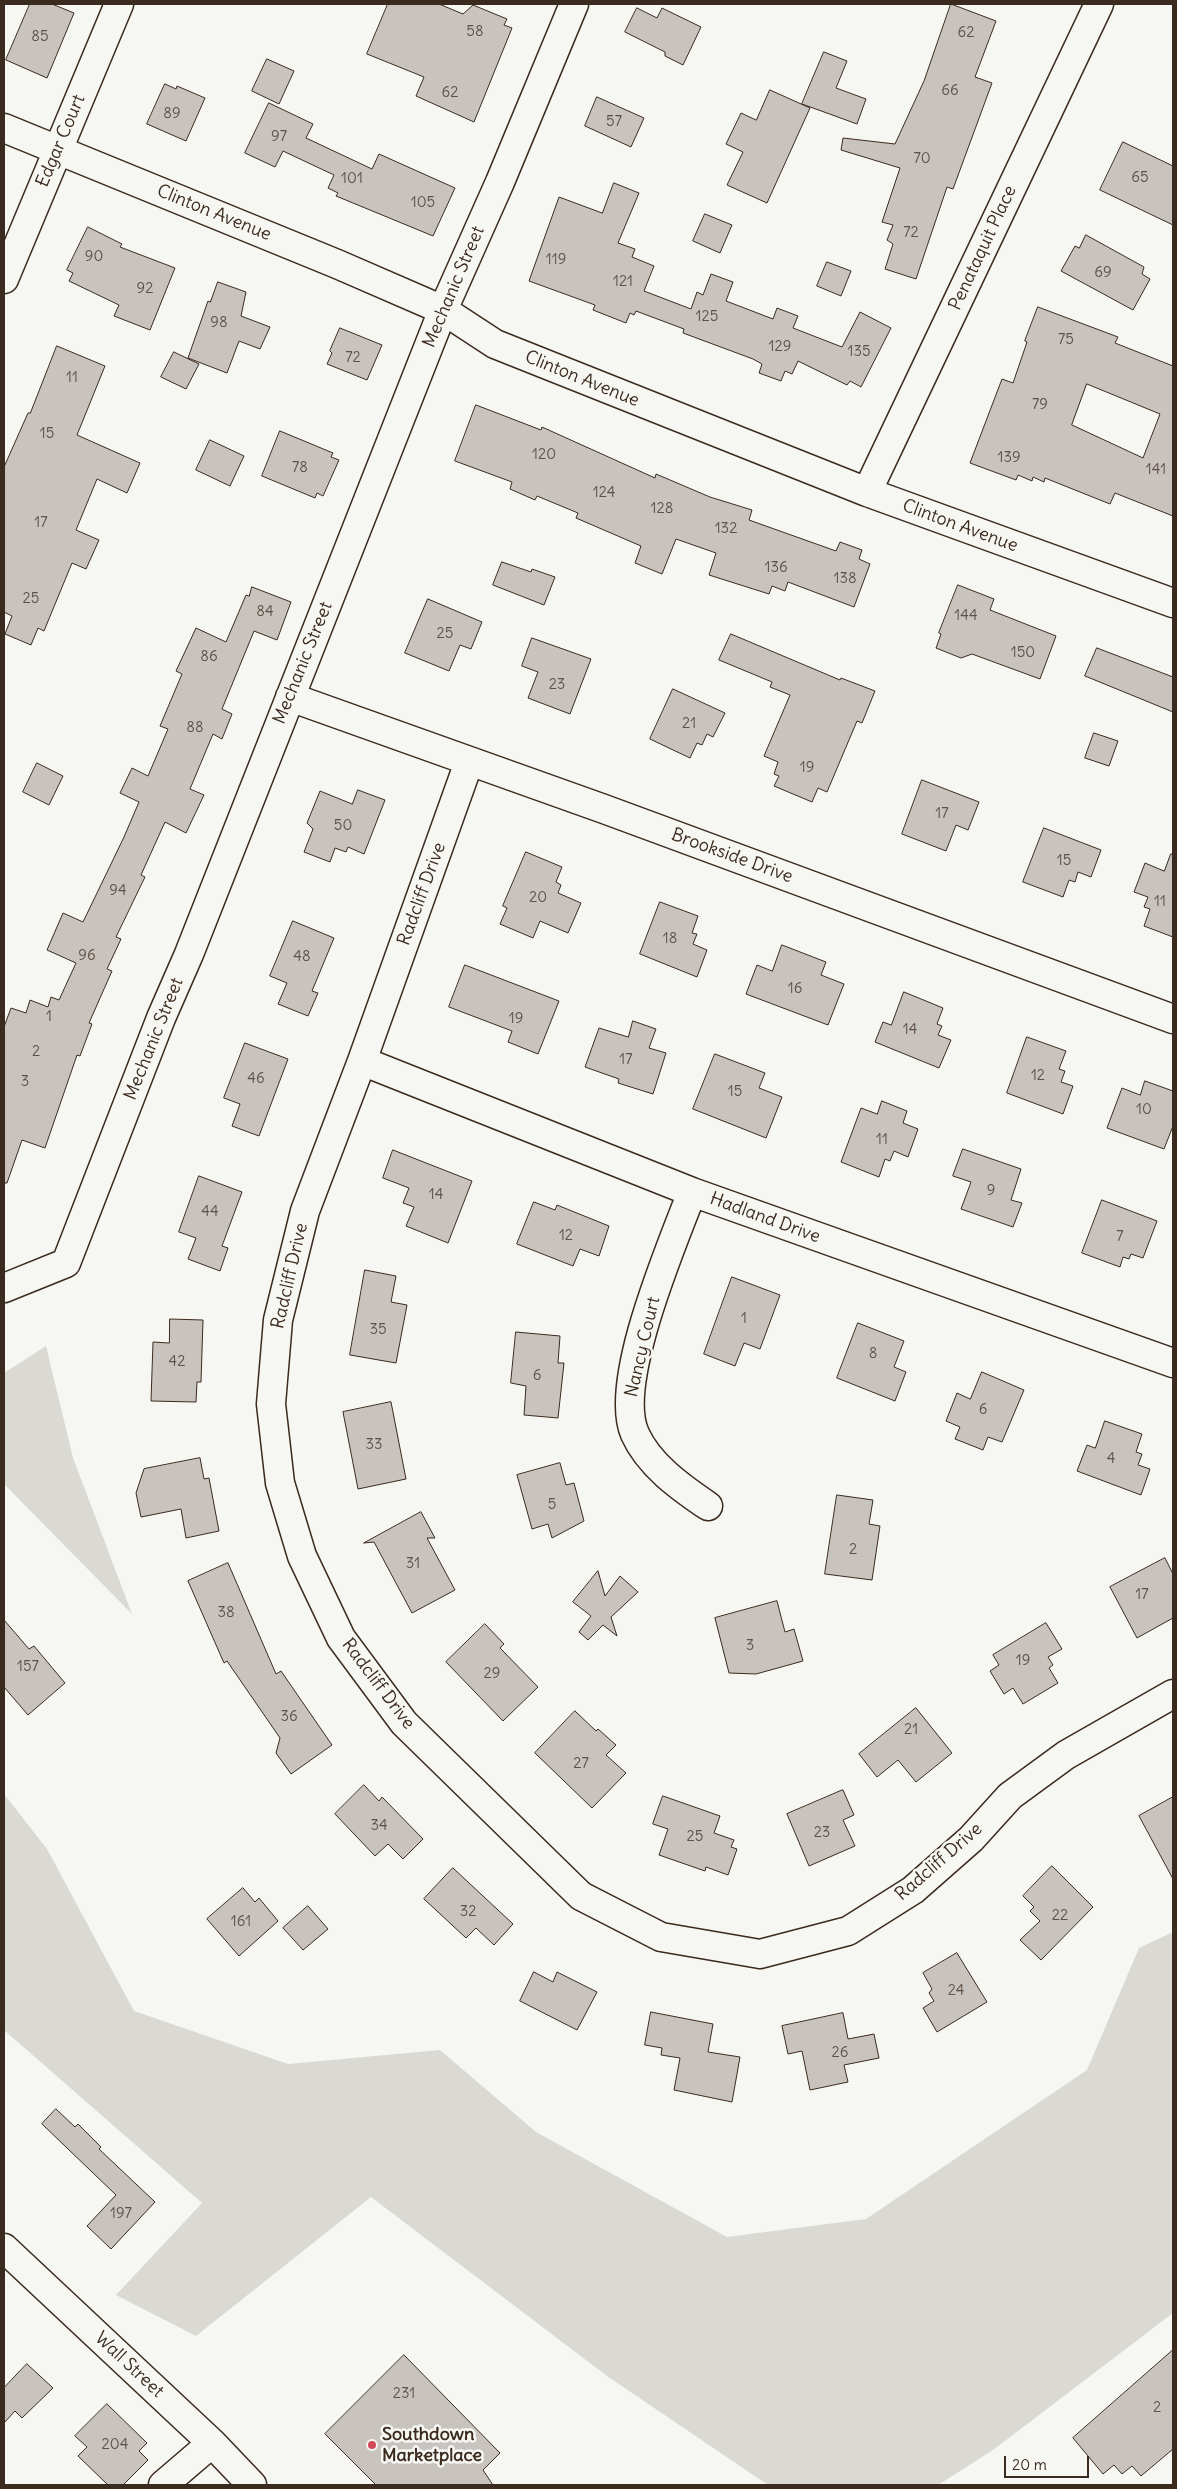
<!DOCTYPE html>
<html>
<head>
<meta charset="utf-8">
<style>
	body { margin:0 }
	#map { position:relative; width:1177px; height:2489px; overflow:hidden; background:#f6f6f2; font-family:Delius,sans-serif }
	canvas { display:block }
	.frame { position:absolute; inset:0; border:5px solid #3b2a1e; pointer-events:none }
	.scale { position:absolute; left:1004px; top:2456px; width:85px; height:22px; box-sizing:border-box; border:2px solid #3b2a1e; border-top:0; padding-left:6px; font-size:15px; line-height:18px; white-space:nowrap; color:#3b2a1e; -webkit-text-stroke:4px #f6f6f2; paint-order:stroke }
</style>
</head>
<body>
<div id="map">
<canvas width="1177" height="2489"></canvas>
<div class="frame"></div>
<div class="scale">20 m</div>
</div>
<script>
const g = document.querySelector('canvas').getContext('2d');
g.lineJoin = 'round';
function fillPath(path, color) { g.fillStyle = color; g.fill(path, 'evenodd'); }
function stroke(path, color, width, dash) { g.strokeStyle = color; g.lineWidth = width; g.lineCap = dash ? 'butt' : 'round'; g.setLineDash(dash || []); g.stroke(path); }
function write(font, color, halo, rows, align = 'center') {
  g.font = font + ' Delius,sans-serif'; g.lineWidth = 5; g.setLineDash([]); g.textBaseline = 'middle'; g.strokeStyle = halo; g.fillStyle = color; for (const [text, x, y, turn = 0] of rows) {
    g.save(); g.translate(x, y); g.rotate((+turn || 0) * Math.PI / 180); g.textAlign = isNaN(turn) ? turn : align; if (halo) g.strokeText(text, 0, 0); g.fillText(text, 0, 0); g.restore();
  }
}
fillPath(new Path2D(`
	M46,1346l27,112 59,156 -128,-130v-111z
	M4,1794l43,55 87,162 154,53 152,-14 96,82 191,105 139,-18 221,-149 52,-122 34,-16v381l-180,137 -55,35h-170l-161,-109 -236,-179 -175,139 -80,-41 86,-92 -198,-173z`), '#dad9d3');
const building = new Path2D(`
	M30,4h22l22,9 -27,65 -41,-18z
	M388,4h51l24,10 10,-9 34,14 -3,6 8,3 -38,94 -58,-26 8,-19 -57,-23z
	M951,4l45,17 -21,56 17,6 -39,106 -6,-2 -31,92 -31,-10 8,-25 -6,-4 6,-15 -11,-3 18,-54 -59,-18 2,-12 52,6 29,-63z
	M637,8l20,10 5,-10 39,19 -18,38 -18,-9v-4l-40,-20z
	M824,52l23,9 -11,27 30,11 -9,25 -55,-20z
	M267,59l27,12 -15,33 -27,-13z
	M165,84l11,5 1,-3 28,12 -19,43 -39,-17z
	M770,90l40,18 -43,95 -40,-18 16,-33 -17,-8 15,-31 15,7z
	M597,97l47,21 -13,29 -46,-21z
	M269,103l44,21 -7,14 66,31 7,-15 76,34 -22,48 -97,-40 2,-3 -10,-5 6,-13 -51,-24 -8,16 -30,-14z
	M1123,142l50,24v59l-73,-35z
	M614,183l25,10 -21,50 17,6 -3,8 22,9 -10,25 47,18 6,-17 6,3 8,-21 22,8 -7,19 47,18 4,-11 21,8 -5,12 49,19 18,-35 31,16 -30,59 -11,-6 -3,4 -49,-24 -6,13 -7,-3 -4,10 -22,-8 3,-9 -9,-5 -70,-26 1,-4 -48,-18 -2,4 -4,-2 -4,10 -33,-13 2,-5 -66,-24 30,-84 43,16z
	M705,214l27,11 -12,28 -27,-12z
	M88,227l34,17 -2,3 55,21 -25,62 -36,-14 5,-11 -50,-24 4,-8 -6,-3z
	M1086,235l58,32 -2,7 8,5 -17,31 -72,-39 14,-25 4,2z
	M827,262l24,9 -10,25 -24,-10z
	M218,282l28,10 -5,24 29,11 -10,22 -21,-8 -12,32 -39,-15 20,-57 2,1z
	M1038,307l80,30 -3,6 58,23v150l-58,-23 -5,11 -65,-26 -1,4 -11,-5 -1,4 -14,-6 -2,5 -46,-17 32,-84 11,4 14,-41 -2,-1zM1087,384l73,30 -17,44 -71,-33z
	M340,328l42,17 -15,35 -40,-16 5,-11 -2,-2z
	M57,346l48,20 -28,69 63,28 -13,30 -30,-14 -21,51 23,10 -13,29 -14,-6 -28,68 -6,-3 -7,17 -26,-11 7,-18 -8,-4v-145l24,-54h2z
	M174,352l25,12 -13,25 -25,-12z
	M476,405l65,25 1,-3 113,51 1,-4 54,23 42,13 -3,10 87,31 4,-9 22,8 -3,9 11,5 -16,43 -66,-25 -3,9 -13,-5 -3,8 -60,-19 7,-22 -40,-14 -14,35 -27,-11 6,-17 -65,-28 2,-5 -41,-17 -2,4 -25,-11 2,-7 -57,-21z
	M280,431l53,22 -2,4 8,3 -16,36 -6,-3 -2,5 -53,-22z
	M210,440l34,16 -14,30 -34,-16z
	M502,562l29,10 1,-3 23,8 -11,28 -51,-20z
	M958,585l36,14 -4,11 66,26 -16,43 -68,-25 -11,4 -25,-10 5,-14 -2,-1z
	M252,587l39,15 -14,38 -23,-9 -32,78 10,5 -10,25 -9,-5 -23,55 14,6 -18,38 -21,-11 -24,53 4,2 -29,60 5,2 -14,30 5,2 -23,52 3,1 -12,32 -3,-1 -32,93 -23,-8 -15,43h-3v-156l7,-19 15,5 4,-13 18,7 3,-10 8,3 17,-37 -29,-13 16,-37 20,9 41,-85 15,-35 -19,-9 12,-25 16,8 20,-47 -8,-3 22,-52 -6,-3 20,-43 30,14 20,-47 3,1z
	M428,599l54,23 -11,27 -11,-4 -11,26 -44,-18z
	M731,634l109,46 1,-2 34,13 -13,32 -5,-2 -30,71 -9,-4 -6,14 -38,-16 5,-10 -5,-2 4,-12 -14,-6 26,-61 -20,-8 2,-5 -53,-22z
	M532,638l59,21 -21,55 -42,-16 10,-26 -16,-6z
	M1097,648l76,29v35l-88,-36z
	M673,689l52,24 -12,24 -6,-3 -5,11 -5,-2 -7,15 -40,-19z
	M1094,733l24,8 -9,25 -24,-8z
	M37,763l26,13 -14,29 -26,-13z
	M922,780l57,22 -11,28 -12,-5 -10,26 -44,-17z
	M358,790l27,10 -21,54 -16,-7 -2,5 -11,-4 -5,14 -26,-10 9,-23 -6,-6 13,-32 32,13z
	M1044,828l57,22 -10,27 -13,-5 -3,10 -6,-2 -6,17 -40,-15z
	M526,852l36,15 -6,15 5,3 -3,8 23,10 -13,30 -28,-12 -7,17 -33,-14 7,-16 -4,-2z
	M1171,854h2v83l-29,-11 6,-17 -6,-2 4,-10 -14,-5 11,-29 19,8z
	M660,902l38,14 -6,17 5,1 -4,10 14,6 -10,27 -57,-23z
	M293,921l41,17 -22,53 6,2 -10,23 -30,-12 9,-21 -17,-7z
	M782,945l44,17 -5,13 23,9 -16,41 -82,-31 11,-29 15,6z
	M465,965l94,36 -21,53 -30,-12 4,-11 -63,-24z
	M904,992l39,16 -6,16 5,2 -4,9 13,5 -12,28 -64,-26 8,-20 8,3z
	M633,1021l23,8 -7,19 17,5 -13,41 -35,-11 1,-4 -34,-12 14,-39 29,9z
	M1027,1037l39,14 -7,18 6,2 -4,11 12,4 -10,28 -56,-21z
	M245,1043l43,16 -29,77 -27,-10 8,-22 -16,-6z
	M715,1054l50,19 -6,15 23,9 -16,41 -73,-29z
	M1145,1081l28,10v35l-9,23 -57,-21 15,-40 18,7z
	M882,1101l25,10 -4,12 15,6 -10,28 -14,-6 -4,10 -5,-2 -6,18 -38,-15 20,-54 16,6z
	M963,1149l58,20 -10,31 11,3 -9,24 -52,-18 10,-27 -18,-6z
	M393,1150l79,31 -24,62 -42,-17 8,-19 -11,-4 6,-15 -26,-10z
	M199,1176l43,16 -20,54 6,2 -8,23 -32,-12 8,-21 -17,-6z
	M1102,1200l55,21 -14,37 -12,-4 -2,5 -6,-2 -3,10 -38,-14z
	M534,1202l21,8 2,-5 52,21 -10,30 -19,-7 -7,17 -56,-22z
	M365,1270l31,6 -5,26 16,3 -11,58 -46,-8z
	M732,1277l48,18 -20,54 -16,-6 -9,23 -31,-12z
	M170,1319l33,1 -2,62h-4l-1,20 -45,-1 2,-59 16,1z
	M858,1323l46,18 -10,26 12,5 -11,29 -58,-23z
	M516,1332l44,4 -2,27h6l-6,55 -34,-3 2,-29 -15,-3z
	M982,1372l42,18 -22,52 -14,-5 -5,13 -28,-11 5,-12 -14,-6 11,-28 13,6z
	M391,1402l15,77 -48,10 -15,-77z
	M1105,1421l37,13 -6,18 6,2 -4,11 12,4 -9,26 -64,-24 10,-26 8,3z
	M200,1458l4,21 5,-1 10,53 -33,7 -5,-29 -40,8 -5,-24 8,-24z
	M560,1463l6,22 8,-2 10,38 -32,17 -4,-14 -16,5 -15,-54z
	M837,1495l36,5 -4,24 11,2 -8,54 -47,-6z
	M421,1512l14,26h-8l28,52 -43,23 -38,-71 -10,1z
	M1165,1558l8,16v44l-36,20 -27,-51z
	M228,1563l48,111 5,-3 51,74 -41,29 -15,-21 4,-15 -53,-77 -3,2 -36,-82z
	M598,1571l7,25 15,-20 18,16 -27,25 6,19 -14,-11 -15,15 -9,-8 12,-16 -18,-14z
	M777,1601l8,31 9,-3 9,32 -47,13 -27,-1 -14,-55z
	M4,1620l25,29 5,-3 31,37 -37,32 -24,-28z
	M1046,1623l16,26 -14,8 5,8 -4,3 9,15 -35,21 -10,-16 -9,6 -14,-23 9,-6 -6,-10z
	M485,1624l19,20 -4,4 38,39 -35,34 -57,-59z
	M916,1708l36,45 -36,29 -18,-22 -21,17 -18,-23z
	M575,1711l21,20 2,-2 18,16 -10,10 20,18 -34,35 -57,-55z
	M364,1785l15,16 3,-4 41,42 -20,20 -15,-15 -13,12 -40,-42z
	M843,1790l11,25 -11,5 12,26 -46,20 -22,-52z
	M663,1796l57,20 -6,17 20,7 -3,7 6,2 -9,26 -22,-8 -1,4 -46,-16 9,-26 -15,-5z
	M1173,1797v82l-34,-63z
	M1052,1866l41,41 -52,53 -21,-20 20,-19 -10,-10 4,-4 -11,-11z
	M453,1868l60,56 -19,21 -18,-17 -10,10 -42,-39z
	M243,1888l12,14 4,-4 19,23 -39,35 -32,-37z
	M308,1906l20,23 -25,21 -20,-22z
	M957,1953l30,49 -50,30 -14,-24 11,-7 -5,-8 3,-4 -9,-16z
	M534,1972l19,10 4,-10 40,20 -20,38 -57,-29z
	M651,2012l62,12 -5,28 32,5 -8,45 -58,-12 6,-32 -19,-3 1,-7 -17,-3z
	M843,2013l5,26 26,-5 5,24 -35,7 4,17 -38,8 -8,-39 -14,3 -6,-28z
	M56,2109l19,18 3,-3 23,23 -2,2 56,53 -44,47 -24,-23 29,-31 -74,-71z
	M1173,2350v99l-32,27 -9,-10 -10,8 -8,-9 -11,9 -30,-36z
	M404,2355l96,98 -17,17 10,15h-117l-51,-51z
	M27,2364l26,24 -31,30 -7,-7 -11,12v-35z
	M107,2404l40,39 -8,8 9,9 -25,25h-15l-30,-29 9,-9 -12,-11z`);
fillPath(building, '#c8c3be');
stroke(building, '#3b2a1e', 1);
const minor = new Path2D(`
	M4,128l333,136 106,46 52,34 372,148 306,111
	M4,279l115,-275
	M867,492l232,-488
	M290,697l314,112 569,210
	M469,762l-107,299 -57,150 -27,109 -7,84 9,79 22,73 39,82 63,85 177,173 80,41 99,17 88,-23 65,-41 58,-51 39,-43 56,-41 107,-61
	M362,1061l330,131 481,171
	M692,1192c-20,53 -80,191 -57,242 14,31 45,53 73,72
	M4,1288l62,-25 95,-245 28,-64 254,-644 57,-128 74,-178
	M4,2248l208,195 40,42
	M163,2485l49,-42`);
stroke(minor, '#3b2a1e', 31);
stroke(minor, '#f6f6f2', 28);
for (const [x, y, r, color] of [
	[372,2445,5,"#d1495b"]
]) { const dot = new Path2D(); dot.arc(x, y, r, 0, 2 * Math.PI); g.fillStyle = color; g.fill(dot); stroke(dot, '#f6f6f2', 2); }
write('15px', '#5e5046', null, [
	["58",475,32],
	["62",966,33],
	["85",40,37],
	["66",950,91],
	["62",450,93],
	["89",172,114],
	["57",614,122],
	["97",279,137],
	["70",922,159],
	["65",1140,178],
	["101",352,179],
	["105",423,203],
	["72",911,233],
	["90",94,257],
	["119",556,260],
	["69",1103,273],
	["121",623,282],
	["92",145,289],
	["125",707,317],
	["98",219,323],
	["75",1066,340],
	["129",780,347],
	["135",859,352],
	["72",353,358],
	["11",72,378],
	["79",1040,405],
	["15",47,434],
	["120",544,455],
	["139",1009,458],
	["78",300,468],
	["141",1156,470],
	["124",604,493],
	["128",662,509],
	["17",41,523],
	["132",726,529],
	["136",776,568],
	["138",845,579],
	["25",31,599],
	["84",265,612],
	["144",966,616],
	["25",445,634],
	["150",1023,653],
	["86",209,657],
	["23",557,685],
	["21",689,724],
	["88",195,728],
	["19",807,768],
	["17",942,814],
	["50",343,826],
	["15",1064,861],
	["94",118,891],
	["20",538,898],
	["11",1160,902],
	["18",670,939],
	["96",87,956],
	["48",302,957],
	["16",795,989],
	["1",49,1017],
	["19",516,1019],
	["14",910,1030],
	["2",36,1052],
	["17",626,1060],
	["12",1038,1076],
	["46",256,1079],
	["3",25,1082],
	["15",735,1092],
	["10",1144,1110],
	["11",882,1140],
	["9",991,1191],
	["14",436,1195],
	["44",210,1212],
	["12",566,1236],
	["7",1120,1237],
	["1",744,1319],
	["35",378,1330],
	["8",873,1354],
	["42",177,1362],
	["6",537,1376],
	["6",983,1410],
	["33",374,1445],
	["4",1111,1459],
	["5",552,1505],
	["2",853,1550],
	["31",413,1564],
	["17",1142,1595],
	["38",226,1613],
	["3",750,1646],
	["19",1023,1661],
	["157",28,1667],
	["29",492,1674],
	["36",289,1717],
	["21",911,1730],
	["27",581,1764],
	["34",379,1826],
	["23",822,1833],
	["25",695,1837],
	["32",468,1912],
	["22",1060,1916],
	["161",241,1922],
	["24",956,1991],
	["26",840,2053],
	["197",121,2214],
	["231",404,2394],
	["2",1157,2408],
	["204",115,2445]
]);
write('18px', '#3b2a1e', '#f6f6f2', [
	["Edgar Court",61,141,-67],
	["Clinton Avenue",214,213,22],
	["Penataquit Place",983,248,-65],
	["Mechanic Street",454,287,-67],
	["Clinton Avenue",582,379,22],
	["Clinton Avenue",960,526,20],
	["Mechanic Street",303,663,-68],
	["Brookside Drive",732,856,20],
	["Radcliff Drive",422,894,-70],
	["Mechanic Street",154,1039,-68],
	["Hadland Drive",765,1218,20],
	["Radcliff Drive",290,1276,-77],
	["Nancy Court",643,1347,-77],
	["Radcliff Drive",378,1684,53],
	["Radcliff Drive",939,1862,-41],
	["Wall Street",129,2365,43]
]);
write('bold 18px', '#3b2a1e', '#f6f6f2', [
	["Southdown",382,2435],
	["Marketplace",382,2456]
], 'left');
</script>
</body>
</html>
